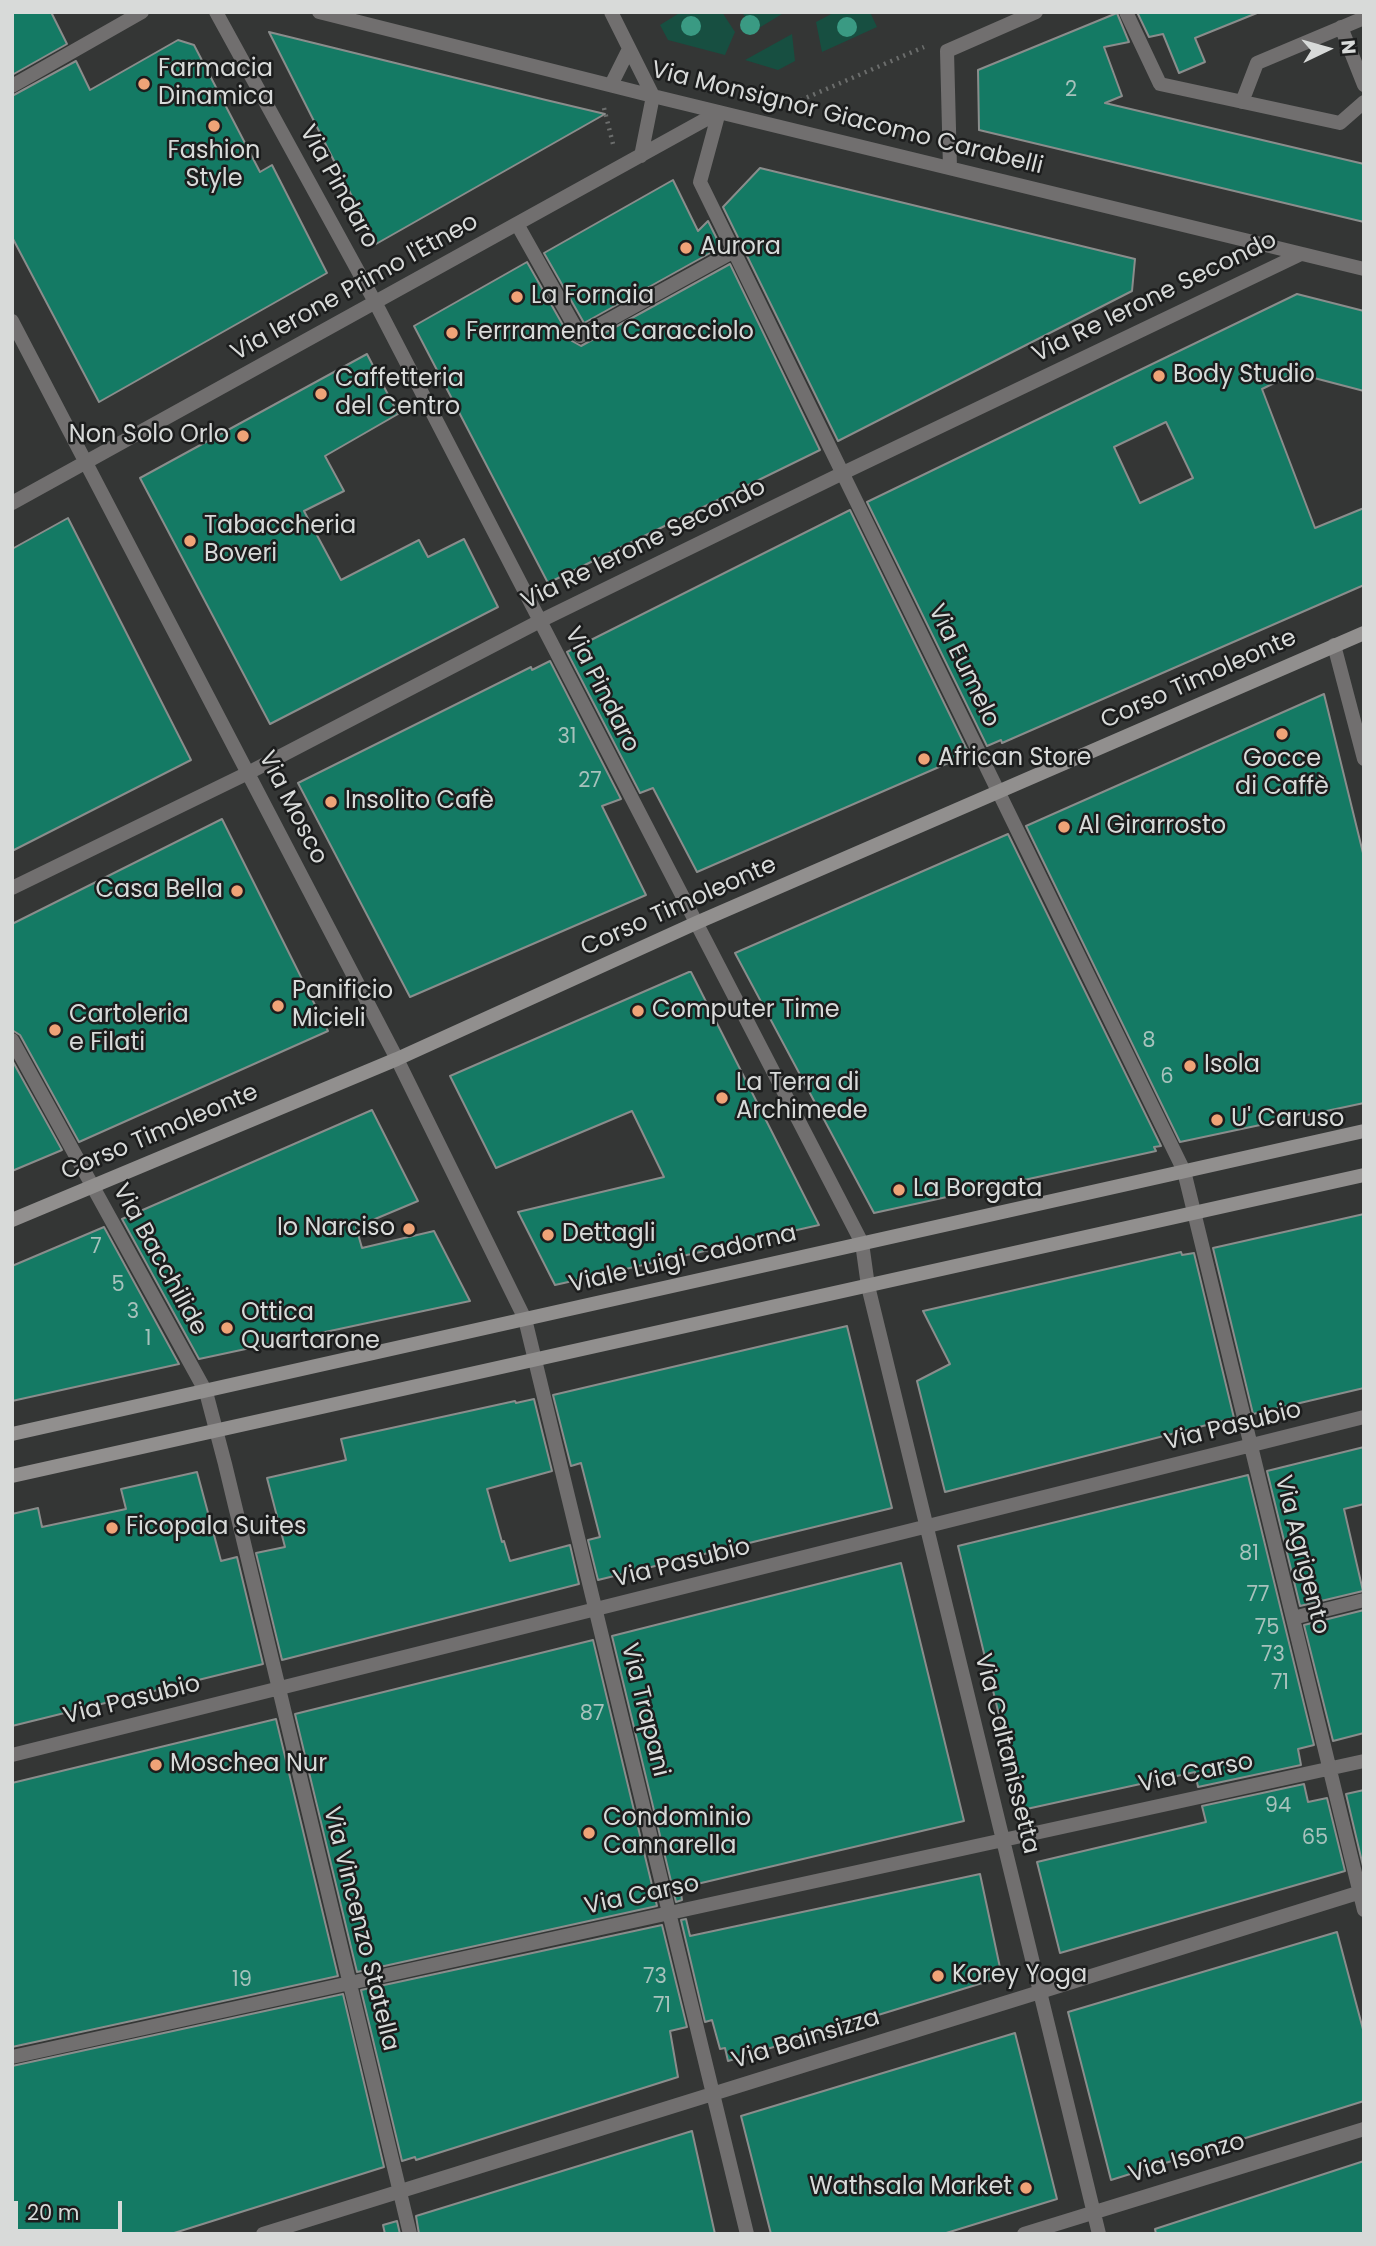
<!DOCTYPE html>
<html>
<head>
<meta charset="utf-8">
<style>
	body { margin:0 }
	#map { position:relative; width:1376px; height:2246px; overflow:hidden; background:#343635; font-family:Poppins,sans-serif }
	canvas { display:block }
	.frame { position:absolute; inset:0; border:14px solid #d8dad9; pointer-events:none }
	.north { position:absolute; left:1292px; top:14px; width:70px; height:70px; -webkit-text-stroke:5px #1c1d1d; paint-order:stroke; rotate:85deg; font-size:19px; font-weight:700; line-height:28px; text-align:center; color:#d8dad9 }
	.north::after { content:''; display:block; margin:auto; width:24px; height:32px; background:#d8dad9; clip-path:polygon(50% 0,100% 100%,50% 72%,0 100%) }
	.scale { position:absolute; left:14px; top:2201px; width:108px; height:32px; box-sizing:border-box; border:4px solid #d8dad9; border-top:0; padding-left:9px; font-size:21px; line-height:24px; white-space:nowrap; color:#d8dad9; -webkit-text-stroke:5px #1c1d1d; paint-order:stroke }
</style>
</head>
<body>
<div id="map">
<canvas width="1376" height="2246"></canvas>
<div class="frame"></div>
<div class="north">N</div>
<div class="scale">20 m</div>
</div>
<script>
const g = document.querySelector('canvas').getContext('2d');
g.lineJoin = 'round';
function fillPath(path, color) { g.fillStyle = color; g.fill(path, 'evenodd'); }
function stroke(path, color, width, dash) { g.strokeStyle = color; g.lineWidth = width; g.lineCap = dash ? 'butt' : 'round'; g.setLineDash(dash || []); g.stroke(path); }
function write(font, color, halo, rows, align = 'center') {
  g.font = font + ' Poppins,sans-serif'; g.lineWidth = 5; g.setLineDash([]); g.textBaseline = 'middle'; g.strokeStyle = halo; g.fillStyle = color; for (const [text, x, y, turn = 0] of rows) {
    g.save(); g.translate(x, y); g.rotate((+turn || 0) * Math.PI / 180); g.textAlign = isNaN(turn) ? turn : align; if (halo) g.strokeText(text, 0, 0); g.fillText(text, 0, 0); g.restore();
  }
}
fillPath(new Path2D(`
	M681,12h41l13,20 -10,23 -57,-15 -8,-15z
	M742,12h39l1,2 -28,17z
	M835,12h35l7,15 -55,25 -6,-30z
	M792,34l3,27 -17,9 -33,-10z`), '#174f41');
const building = new Path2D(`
	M12,12h39l16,32 -55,31z
	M1137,12h120v1l-62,25 10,24 -26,11 -16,-39 -14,3z
	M1117,13l12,29 -25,5 18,49 -17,7 259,61v58l-385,-92 -1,-60z
	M269,32l277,68 59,14 -229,130z
	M178,40l16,5 66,127 12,-7 55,108 -228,129 -87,-165v-141l64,-35 14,29z
	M760,168l375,91 -3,32 -294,150 -115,-234z
	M673,180l25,51 10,-10 13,26 -137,76 -40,-70z
	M527,262l45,79 9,5 149,-82 90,186 -272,133 -134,-257z
	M1297,294l67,17v80l-69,-18 -33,16 53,139 49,-20v77l-362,158 -1,-3 -14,6 -120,-244zM1166,422l27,56 -53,25 -26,-56z
	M367,354l31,60 -73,42 19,35 -40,20 37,69 78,-40 9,17 36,-18 34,68 -228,117 -130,-246z
	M850,510l119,244 -272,118 -44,-84 -13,5 -73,-141z
	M68,518l123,242 -179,91v-302z
	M550,661l71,138 -19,7 44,89 -236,102 -112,-214 233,-116 1,3z
	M1324,694l40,163v246l-184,39 -154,-316z
	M222,819l106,212 -249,111 -59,-107 -8,-5v-106z
	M1008,834l153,312 -7,1 2,4 -282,62 -139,-260z
	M689,972h2l128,253 -264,60 -37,-73 146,-35 -32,-66 -136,57 -46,-92z
	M12,1060l50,90 -50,21z
	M372,1110l46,91 -62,26 6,21 72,-17 36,70 -271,58 -77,-140z
	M1364,1214v174l-111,26 -40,-166z
	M104,1227l75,137 -167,37v-135z
	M1181,1252l1,3 12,-2 40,165 -289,74 -28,-111 33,-17 -27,-53z
	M847,1326l45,182 -294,72 -10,-40 12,-3 -19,-74 -10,3 -18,-71z
	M534,1399l18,72 -65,18 15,53 2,-1 6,20 60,-16 9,39 -297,76 -26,-107 29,-6 -18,-69 79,-18 -5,-21 174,-38 1,2z
	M1364,1447v57l-20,5 19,82 -63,15 -33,-135z
	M197,1472l24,89 16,-4 26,107 -251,62v-212l26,-6 4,19 84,-18 -5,-20z
	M1248,1475l66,270 -16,4 3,16 -103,22 -3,-15 -173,38 -64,-264z
	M901,1563l63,258 -284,67 2,12 -6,2 -64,-266z
	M1364,1610v123l-31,8 -29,-116z
	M593,1640l64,266 -300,66 -62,-258z
	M276,1719l62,257 -326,71v-264z
	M1304,1784l4,18 19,-4 18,73 -285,82 -23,-91 169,-40 -4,-16z
	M1364,1790v76h-1l-17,-72z
	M980,1874l22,103 -274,84 -3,-13 -5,1 -8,-29 -7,2 -24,-102 5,-1 4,17z
	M662,1925l25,102 -17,4 8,46 -262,83 -1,-3 -13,4 -41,-171z
	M1337,1932l27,101v68l-253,79 -43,-168z
	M343,1994l41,173 -213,67h-159v-168z
	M1015,2033l42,166 -114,35h-172l-30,-118z
	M692,2131l23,103h-296l-3,-18z
	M1364,2161v73h-208l-1,-5z
	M397,2221l3,13h-15l-2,-9z`);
fillPath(building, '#147a64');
stroke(building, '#8a8d8c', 2);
stroke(new Path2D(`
	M794,103l130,-56
	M604,108l9,36`), '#6b6d6c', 4.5, [2, 5]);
stroke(new Path2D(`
	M1126,12l34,72 180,39 24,-21
	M1341,27l23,58
	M1242,102l15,-39 107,-45`), '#716f6f', 14);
stroke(new Path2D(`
	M216,12l159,290 487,941 6,43 231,948
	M319,12l334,84 711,173
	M611,12l42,84 -12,60
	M611,85l18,-36
	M12,86l130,-74
	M719,112l-19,70 484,989 180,739
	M950,168l-3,-117 89,-39
	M517,224l63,112 154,-85
	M12,321l385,738 128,260 222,915
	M12,503l707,-391
	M1334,645l30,114
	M12,888l236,-115 292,-152 303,-148 458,-219
	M12,1040l194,352 19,72 185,770
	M1293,1618l71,-18
	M12,1755l1352,-338
	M12,2057l1352,-296
	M263,2234l1101,-343
	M1024,2234l340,-105`), '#716f6f', 14);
stroke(new Path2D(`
	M12,1220l385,-161 299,-136 668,-290
	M12,1434l1352,-303
	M12,1476l1352,-301`), '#918f8e', 14);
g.fillStyle = '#3a9a83';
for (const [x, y] of [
	[750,25],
	[691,26],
	[847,27]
]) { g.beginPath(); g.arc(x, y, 10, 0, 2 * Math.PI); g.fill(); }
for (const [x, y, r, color] of [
	[144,84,7,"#efa377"],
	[214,126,7,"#efa377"],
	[686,248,7,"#efa377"],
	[517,297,7,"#efa377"],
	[452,333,7,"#efa377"],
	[1159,376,7,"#efa377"],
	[321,394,7,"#efa377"],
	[243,436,7,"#efa377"],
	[190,541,7,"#efa377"],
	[1282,734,7,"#efa377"],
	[924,759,7,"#efa377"],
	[331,802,7,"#efa377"],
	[1064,827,7,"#efa377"],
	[237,891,7,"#efa377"],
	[278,1006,7,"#efa377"],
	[638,1011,7,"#efa377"],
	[55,1030,7,"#efa377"],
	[1190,1066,7,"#efa377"],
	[722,1098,7,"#efa377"],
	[1217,1120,7,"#efa377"],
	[899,1190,7,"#efa377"],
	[409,1229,7,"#efa377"],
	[548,1235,7,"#efa377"],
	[227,1328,7,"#efa377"],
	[112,1528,7,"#efa377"],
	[156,1765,7,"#efa377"],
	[589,1833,7,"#efa377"],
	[938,1976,7,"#efa377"],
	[1026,2188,7,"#efa377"]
]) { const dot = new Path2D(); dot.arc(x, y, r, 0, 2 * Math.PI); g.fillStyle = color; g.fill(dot); stroke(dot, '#1c1d1d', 2.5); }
write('21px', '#a7c2bc', null, [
	["2",1071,91],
	["31",567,738],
	["27",590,782],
	["8",1149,1042],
	["6",1167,1078],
	["7",96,1248],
	["5",118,1286],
	["3",133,1313],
	["1",148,1340],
	["81",1249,1555],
	["77",1258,1596],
	["75",1267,1629],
	["73",1273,1656],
	["71",1280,1684],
	["87",592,1715],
	["94",1278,1807],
	["65",1315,1839],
	["73",655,1978],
	["19",242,1981],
	["71",662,2007]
]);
write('24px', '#d8dad9', '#1c1d1d', [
	["Farmacia",158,70],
	["Dinamica",158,98],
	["Fashion",214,152,"center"],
	["Style",214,180,"center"],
	["Aurora",700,248],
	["La Fornaia",531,297],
	["Ferrramenta Caracciolo",466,333],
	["Body Studio",1173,376],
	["Caffetteria",335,380],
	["del Centro",335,408],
	["Non Solo Orlo",229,436,"right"],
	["Tabaccheria",204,527],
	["Boveri",204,555],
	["African Store",938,759],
	["Gocce",1282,760,"center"],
	["di Caffè",1282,788,"center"],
	["Insolito Cafè",345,802],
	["Al Girarrosto",1078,827],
	["Casa Bella",223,891,"right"],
	["Panificio",292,992],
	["Micieli",292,1020],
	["Computer Time",652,1011],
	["Cartoleria",69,1016],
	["e Filati",69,1044],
	["Isola",1204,1066],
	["La Terra di",736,1084],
	["Archimede",736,1112],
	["U' Caruso",1231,1120],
	["La Borgata",913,1190],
	["Io Narciso",395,1229,"right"],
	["Dettagli",562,1235],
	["Ottica",241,1314],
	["Quartarone",241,1342],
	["Ficopala Suites",126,1528],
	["Moschea Nur",170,1765],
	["Condominio",603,1819],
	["Cannarella",603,1847],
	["Korey Yoga",952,1976],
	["Wathsala Market",1012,2188,"right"]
], 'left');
write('24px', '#d8dad9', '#1c1d1d', [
	["Via Monsignor Giacomo Carabelli",847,119,14],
	["Via Pindaro",338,187,61],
	["Via Ierone Primo l'Etneo",355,288,-29],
	["Via Re Ierone Secondo",1155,298,-26],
	["Via Re Ierone Secondo",644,545,-26],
	["Via Eumelo",963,666,64],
	["Corso Timoleonte",1199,680,-24],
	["Via Pindaro",601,690,63],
	["Via Mosco",292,808,63],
	["Corso Timoleonte",679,907,-24],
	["Corso Timoleonte",160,1133,-23],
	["Via Bacchilide",159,1260,61],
	["Viale Luigi Cadorna",683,1260,-13],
	["Via Pasubio",1233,1427,-14],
	["Via Agrigento",1301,1555,76],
	["Via Pasubio",682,1564,-14],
	["Via Pasubio",132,1701,-14],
	["Via Trapani",644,1710,76],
	["Via Caltanissetta",1006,1754,76],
	["Via Carso",1196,1774,-12],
	["Via Carso",642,1896,-12],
	["Via Vincenzo Statella",360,1929,76],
	["Via Bainsizza",806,2040,-17],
	["Via Isonzo",1187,2159,-17]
]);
</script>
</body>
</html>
